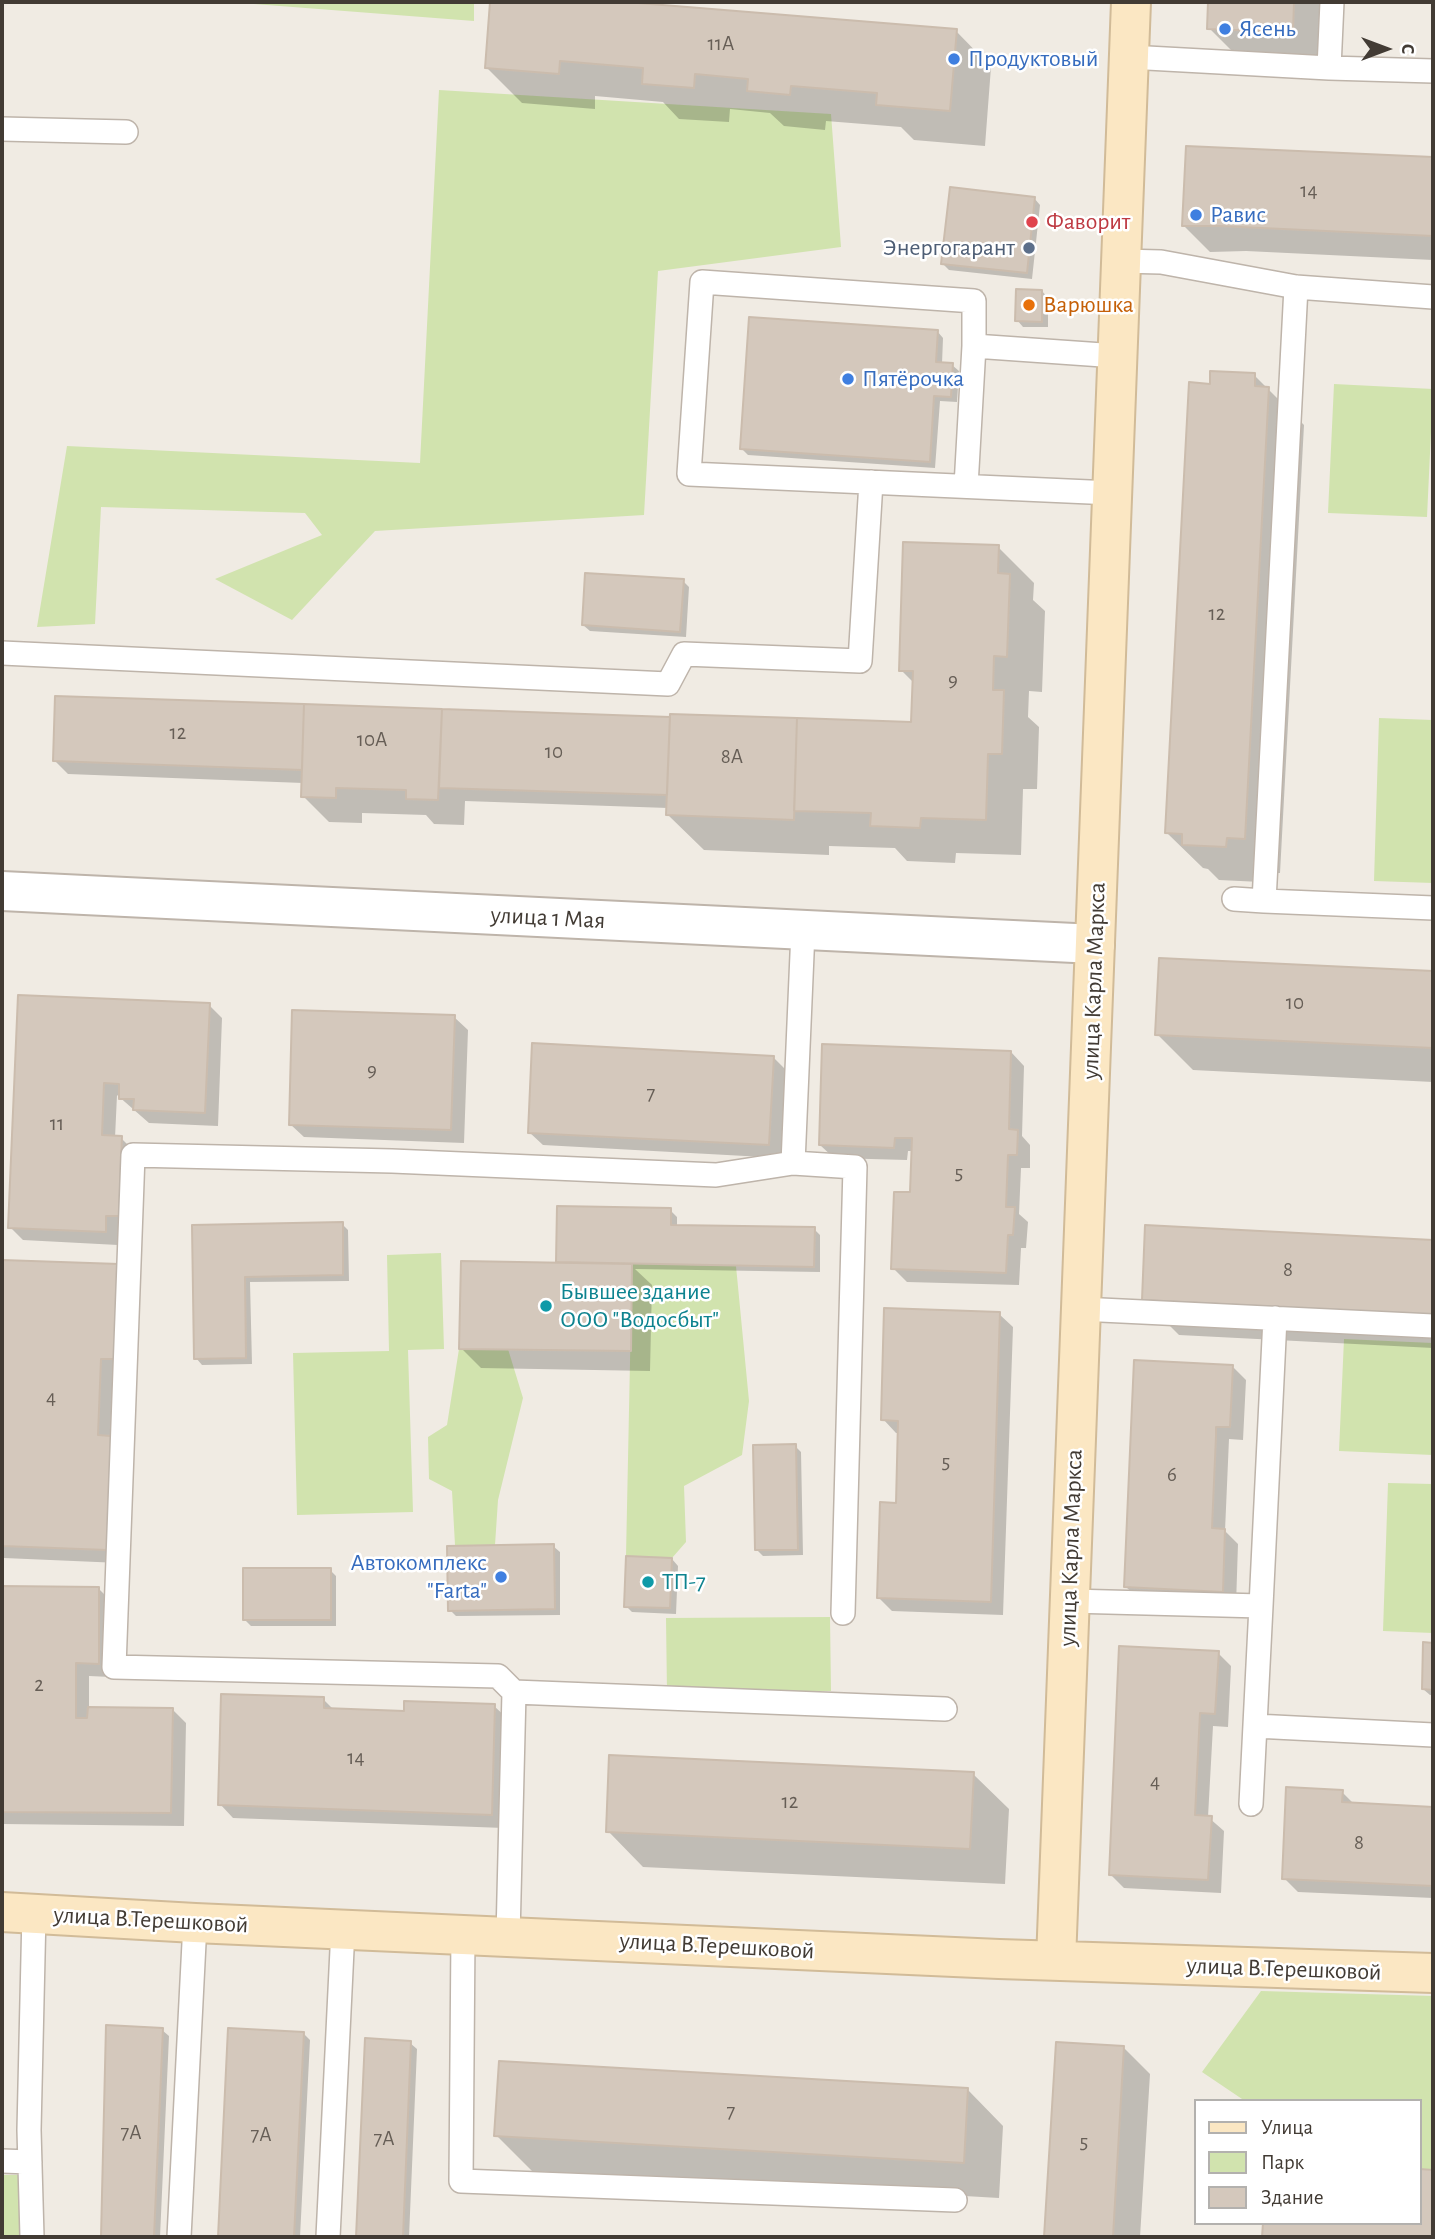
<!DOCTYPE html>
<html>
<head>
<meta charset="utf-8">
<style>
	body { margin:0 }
	#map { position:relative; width:1435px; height:2239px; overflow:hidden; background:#f0ebe3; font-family:"Alegreya Sans",sans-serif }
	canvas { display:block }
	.frame { position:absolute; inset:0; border:4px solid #423b34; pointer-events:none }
	.legend { position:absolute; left:1194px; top:2099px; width:228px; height:126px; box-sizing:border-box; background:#fff; border:2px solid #b3b1ae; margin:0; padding:9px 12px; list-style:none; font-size:21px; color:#423b34 }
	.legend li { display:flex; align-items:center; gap:14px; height:35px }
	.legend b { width:35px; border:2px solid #b3b1ae }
	.north { position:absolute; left:1351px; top:14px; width:70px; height:70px; -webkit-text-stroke:5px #fff; paint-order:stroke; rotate:90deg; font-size:19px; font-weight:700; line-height:28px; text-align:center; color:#423b34 }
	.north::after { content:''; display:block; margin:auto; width:24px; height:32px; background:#423b34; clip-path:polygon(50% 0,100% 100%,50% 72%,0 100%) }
</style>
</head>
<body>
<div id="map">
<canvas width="1435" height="2239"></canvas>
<div class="frame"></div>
<ul class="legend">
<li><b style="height:9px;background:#fbe7c3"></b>Улица</li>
<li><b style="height:19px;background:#d1e3ae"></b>Парк</li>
<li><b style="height:19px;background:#d4c8bc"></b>Здание</li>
</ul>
<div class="north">С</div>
</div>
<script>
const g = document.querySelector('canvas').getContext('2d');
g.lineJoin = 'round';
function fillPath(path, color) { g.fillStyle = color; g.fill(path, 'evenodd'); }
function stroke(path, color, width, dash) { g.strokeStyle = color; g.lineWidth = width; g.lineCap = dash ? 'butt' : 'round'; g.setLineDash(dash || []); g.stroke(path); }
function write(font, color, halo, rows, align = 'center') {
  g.font = font + ' "Alegreya Sans",sans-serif'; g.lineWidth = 5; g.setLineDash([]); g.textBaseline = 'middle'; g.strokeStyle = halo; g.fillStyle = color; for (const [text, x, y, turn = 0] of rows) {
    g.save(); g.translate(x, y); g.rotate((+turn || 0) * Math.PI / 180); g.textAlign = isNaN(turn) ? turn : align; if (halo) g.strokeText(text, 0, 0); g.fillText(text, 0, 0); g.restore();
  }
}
fillPath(new Path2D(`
	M474,2v19l-233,-18v-1z
	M439,90l392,24 10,133 -183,24 -14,244 -269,16 -83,89 -77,-41 107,-44 -17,-22 -204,-6 -6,117 -58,3 30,-181 353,17z
	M1334,384l99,5 -6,128 -99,-4z
	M1379,718l54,2v163l-59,-2z
	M441,1253l3,96 -36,1 5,162 -116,3 -4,-162 96,-2 -2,-96z
	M632,1264l104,2 13,135 -7,54 -58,31 2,56 -14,16 -46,-2z
	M1344,1339l89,4v112l-94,-4z
	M459,1349h49l15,49 -25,102 -3,45h-40l-3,-54 -23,-12 -1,-42 19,-12z
	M1388,1483l45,1v149l-50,-2z
	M830,1617l1,74 -164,2 -1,-75z
	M1261,1991l172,5v174l-14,-1v-68h-174l-43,-29z
	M2,2175h16l2,62h-18z`), '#d1e3ae');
fillPath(new Path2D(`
	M492,2h112l352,29 35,36 -6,79 -71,-6 -13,-13 -75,-6 -1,9 -41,-4 -14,-13 -40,-4 -1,13 -50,-3 -16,-17 -68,-6v13l-73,-6 -36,-36z
	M1210,2h121l-3,65 -83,-3 -36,-36z
	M1188,148l245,10v102l-187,-9 -36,1 -26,-26z
	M1034,198l6,7 -8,74 -83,-9 -7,-7z
	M1042,291l6,7v29h-25l-6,-7z
	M937,331l6,7 -1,26 10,1 7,6 -2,31 -17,-1 -5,67 -187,-13 -7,-7z
	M1254,375l50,50 -24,448h-18l-1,9 -42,-2 -11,-11 -5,-1 -36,-35 44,-448z
	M998,547l36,36 -1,17 12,11 -3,81 -13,-1 -1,26 11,10 -2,62h-14l-2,66 -65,-2 -1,10 -48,-2 -12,-13 -66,-2v9l-125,-5 -36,-35v-7l-203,-7 -1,24 -30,-1 -8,-9 -64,-2v10l-33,-1 -26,-26v-13l-235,-9 -13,-13 2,-64 614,22 242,5 1,-41 -13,-13z
	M683,581l6,6 -3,50 -96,-6 -7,-6z
	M1161,959l272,13v110l-240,-12 -36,-36z
	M19,997l190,8 13,13 -4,108 -69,-3 -32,-28 -2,43h6l13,13 -16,94 -95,-5 -13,-13z
	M454,1017l14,13 -4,113 -160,-6 -14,-13z
	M1011,1052l13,14 -2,70 8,9v23h-9l-2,46 9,8 -2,26h-5l-2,37 -112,-3 -14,-14 19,-74 2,-43h-6l-1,9 -73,-2 -14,-13z
	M774,1058l13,13 -5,87 -239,-13 -14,-13z
	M670,1210l7,7v10l137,2 6,6v37l-185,-3 17,16 -2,86 -169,-3 -20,-20 99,-84 -2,-2z
	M342,1224l6,6 1,51 -99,1 2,82 -50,1 -6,-7 -2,-131z
	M1147,1227l286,15v106l-254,-13 -36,-36z
	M2,1262l117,4 1,297 -116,-5 -2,-2z
	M999,1314l14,13 -10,288 -111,-4 -13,-13 18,-93 3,-72h-4l-13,-14z
	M1232,1366l14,14 -3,60 -14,-1 -4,92 13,13 -2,61 -96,-5 -14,-13z
	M795,1446l6,6 2,103 -40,1 -6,-6z
	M553,1546l7,6v63l-104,1 -6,-6z
	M672,1559l6,7 -2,48 -44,-2 -6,-6z
	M330,1570l6,6v50h-85l-6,-6z
	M2,1588l97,1 13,13 -1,75 -22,-1v33h83l14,14 -2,103 -182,-2z
	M1425,1644h8v51h-3l-7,-6z
	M1218,1653l13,13 -3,61 -15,-1 -5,91 16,14 -3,62 -97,-5 -13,-13z
	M323,1699l11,11 71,3 89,-7 14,13 -4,109 -271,-10 -13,-14z
	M973,1774l36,35 -4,75 -362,-17 -35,-36z
	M1342,1792l13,13 78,4v89l-135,-6 -14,-14z
	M107,2027l55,3 7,6 -9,201h-57z
	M229,2030l75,4 6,6 -10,197h-80z
	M366,2040l44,3 7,6 -8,188h-51z
	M1057,2043l67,5 26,26 -10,163h-94z
	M968,2090l35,36 -4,72 -467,-27 -36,-36z
	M1419,2171l14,1v65h-169v-14h155z`), '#0003');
const building = new Path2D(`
	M490,2h136l331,27 -7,82 -74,-6 1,-12 -86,-7 -1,9 -43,-4 1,-12 -53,-5 -1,14 -52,-4 1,-16 -83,-7 -1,13 -74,-6z
	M1208,2h86l-1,30 -86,-3z
	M1186,146l247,11v79l-214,-10h-37z
	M950,187l85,10 -8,76 -86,-9z
	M1016,289l26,1v32l-27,-1z
	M749,317l189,13 -2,32 17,1 -2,34 -17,-1 -4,66 -190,-13z
	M1210,371l45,2v13l14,1 -24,452 -18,-1 -1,9 -44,-2v-11l-17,-1 24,-451 21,2z
	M903,542l96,3 -1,28 12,1 -3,83 -13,-1 -1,34h11l-2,64h-14l-2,66 -65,-2 -1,10 -50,-2 1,-13 -77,-2 3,-93 114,4 2,-51h-14z
	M585,573l99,6 -4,53 -98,-7z
	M55,696l249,8 -2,66 -249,-9z
	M304,704l138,5 -4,91 -32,-1v-9l-70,-2v10l-35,-1z
	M442,709l228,8 -3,78 -228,-7z
	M670,714l127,4 -3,102 -128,-5z
	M1159,958l274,13v77l-278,-13z
	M18,995l192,8 -5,110 -72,-3 1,-11h-15v-15l-15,-1 -2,52 20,1 -3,80h-13v16l-98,-4z
	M292,1010l163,5 -4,115 -162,-5z
	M532,1043l242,13 -5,89 -241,-12z
	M822,1044l189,7 -2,78 9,1 -1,25h-9l-2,52h9l-2,28h-5l-2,38 -115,-4 3,-77h16l2,-54h-17l-1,10 -75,-3z
	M557,1206l114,2v17l144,2 -1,40 -258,-5z
	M343,1222v53l-98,2 1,81 -52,1 -2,-134z
	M1145,1225l288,15v75l-291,-15z
	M2,1260l117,4 -3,95h-15l-3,76 13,1 -4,114 -105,-4z
	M461,1261l171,3 -1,87 -172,-2z
	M884,1308l116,4 -9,290 -114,-4 3,-96 16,1 2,-82 -17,-1z
	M1134,1360l99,5 -3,62h-14v9l-4,92 13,1 -2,63 -99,-5z
	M796,1444l2,106h-43l-2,-105z
	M554,1544l1,65 -107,2 -1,-65z
	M626,1556l46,2 -2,50 -46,-1z
	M243,1568h88v52h-88z
	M2,1586l97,1v77l-23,-1v55h11l1,-11 85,1 -2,105 -169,-1z
	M1423,1642l10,1v47l-11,-1z
	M1119,1646l100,5 -4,63 -15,-1 -5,102 17,1 -4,64 -99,-5z
	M221,1694l103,3v11l80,3v-10l91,3 -3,111 -274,-10z
	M609,1755l365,17 -4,77 -364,-17z
	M1286,1787l57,3 -1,12 91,5v79l-151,-7z
	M106,2025l57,3 -9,209h-53z
	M228,2028l76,4 -10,205h-76z
	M365,2038l46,3 -8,196h-47z
	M1056,2042l68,4 -11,191h-69z
	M499,2061l469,27 -4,75 -470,-27z
	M1419,2169l14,1v67h-171l1,-14h156z`);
fillPath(building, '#d4c8bc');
stroke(building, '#cbbcad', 2);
const service = new Path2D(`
	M1129,57l200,11 3,-66
	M1329,68l104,3
	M2,129l124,3
	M1121,261l40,1 135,25 137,10
	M1296,287l-32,614 169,7
	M966,486l8,-140
	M1112,493l-423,-19 13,-192 272,19v45l143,10
	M2,653l666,31 16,-30 176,7 11,-179
	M1234,899l30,2
	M803,931l-10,232 62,4 -12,446
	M1080,1309l353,17
	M1070,1601l191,5 14,-288
	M514,1692l-16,-16 -384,-9 19,-512 259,6 324,14 77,-12
	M1255,1726l178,9
	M1251,1804l10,-198
	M463,1934l-2,247 494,19
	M508,1936l6,-244 431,17
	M2,2161l28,1
	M32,2237l-3,-107 5,-217
	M179,2237l16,-314
	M328,2237l15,-308`);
const minor = new Path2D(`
	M2,891l1093,53`);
const secondary = new Path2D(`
	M2,1912l193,11 804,36 434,14
	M1056,1961l75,-1959`);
stroke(service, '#beb4aa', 26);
stroke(minor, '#beb4aa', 42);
stroke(secondary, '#d1bb98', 42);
stroke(service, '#fff', 23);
stroke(minor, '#fff', 38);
stroke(secondary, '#fbe7c3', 38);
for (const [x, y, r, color] of [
	[1225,29,7,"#3f7fe0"],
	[954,59,7,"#3f7fe0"],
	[1196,215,7,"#3f7fe0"],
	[1032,222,7,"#e0444e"],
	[1029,248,7,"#5c6f8a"],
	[1029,305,7,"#e8710a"],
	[848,379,7,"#3f7fe0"],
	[546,1306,7,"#0f9aa8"],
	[501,1577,7,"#3f7fe0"],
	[648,1582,7,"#0f9aa8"]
]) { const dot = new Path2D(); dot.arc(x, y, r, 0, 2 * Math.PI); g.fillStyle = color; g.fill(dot); stroke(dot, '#fff', 2.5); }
write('21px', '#665e56', null, [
	["11А",721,44],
	["14",1309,191],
	["12",1217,614],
	["9",953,680],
	["12",178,733],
	["10А",372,740],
	["10",554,752],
	["8А",732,757],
	["10",1295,1003],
	["9",372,1070],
	["7",651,1094],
	["11",57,1124],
	["5",959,1173],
	["8",1288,1270],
	["4",51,1398],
	["5",946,1462],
	["6",1172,1475],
	["2",39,1685],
	["14",356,1758],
	["4",1155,1782],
	["12",790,1802],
	["8",1359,1843],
	["7",731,2112],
	["7А",131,2133],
	["7А",261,2135],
	["7А",384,2139],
	["5",1084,2142]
]);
write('24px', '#366cbe', '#fff', [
	["Ясень",1239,29],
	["Продуктовый",968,59],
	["Равис",1210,215],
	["Пятёрочка",862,379],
	["Автокомплекс",487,1563,"right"],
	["\"Farta\"",487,1591,"right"]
], 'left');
write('24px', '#be3a42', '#fff', [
	["Фаворит",1046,222]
], 'left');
write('24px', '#4e5e75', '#fff', [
	["Энергогарант",1015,248]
], 'right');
write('24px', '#c56008', '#fff', [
	["Варюшка",1043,305]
], 'left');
write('24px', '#423b34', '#fff', [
	["улица 1 Мая",548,918,3],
	["улица Карла Маркса",1094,981,-88],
	["улица Карла Маркса",1071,1548,-88],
	["улица В.Терешковой",151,1920,3],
	["улица В.Терешковой",717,1946,3],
	["улица В.Терешковой",1284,1969,2]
]);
write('24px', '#0d838f', '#fff', [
	["Бывшее здание",560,1292],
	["ООО \"Водосбыт\"",560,1320],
	["ТП-7",662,1582]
], 'left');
</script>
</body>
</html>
